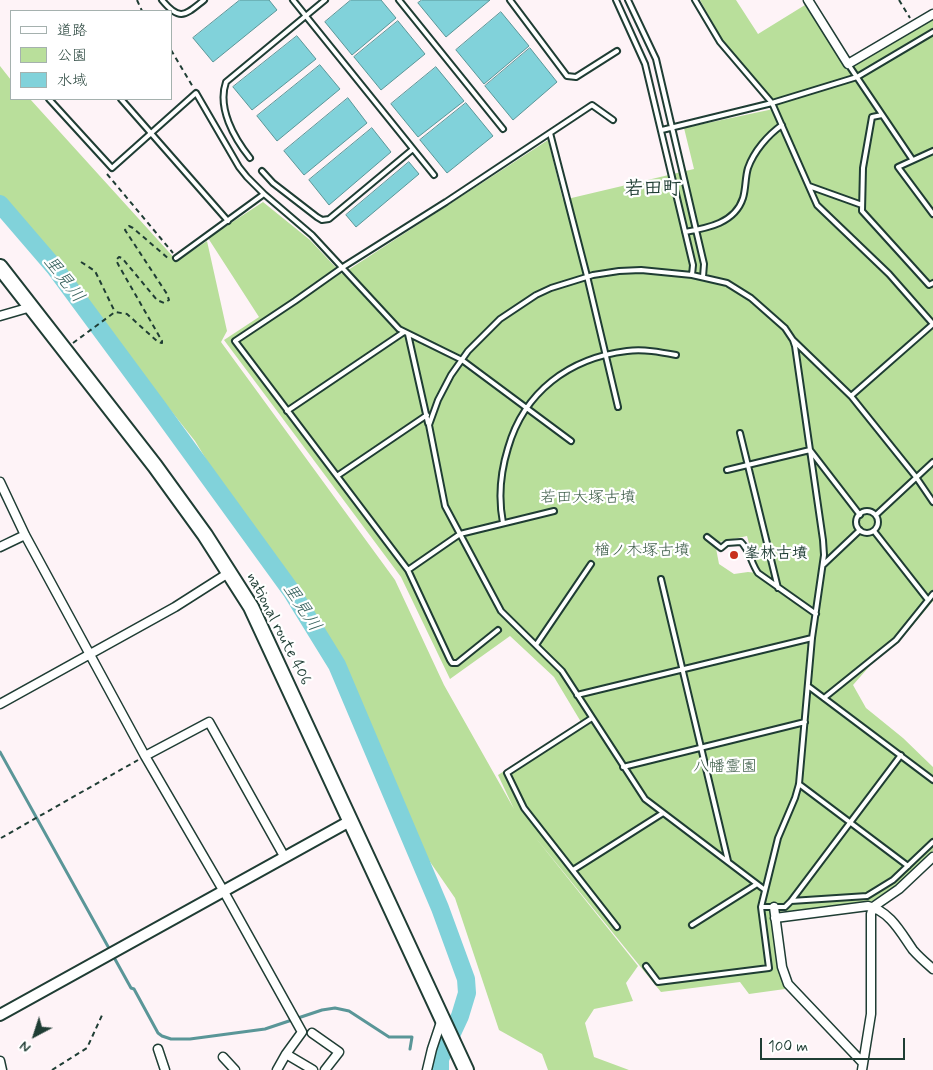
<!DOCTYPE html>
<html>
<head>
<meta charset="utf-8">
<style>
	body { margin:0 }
	#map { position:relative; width:933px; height:1070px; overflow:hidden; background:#fef3f7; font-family:Mynerve,"Klee One",sans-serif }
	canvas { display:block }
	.legend { position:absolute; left:10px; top:10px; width:162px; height:90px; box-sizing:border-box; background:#fff; border:1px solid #a5b1ae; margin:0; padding:6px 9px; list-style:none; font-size:15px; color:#1f3d34 }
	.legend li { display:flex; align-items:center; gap:10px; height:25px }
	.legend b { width:25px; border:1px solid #a5b1ae }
	.north { position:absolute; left:10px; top:1010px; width:50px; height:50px; -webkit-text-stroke:4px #fff; paint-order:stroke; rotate:220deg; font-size:14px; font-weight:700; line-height:20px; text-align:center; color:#1f3d34 }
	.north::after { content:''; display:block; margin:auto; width:18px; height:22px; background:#1f3d34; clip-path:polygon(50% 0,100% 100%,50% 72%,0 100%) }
	.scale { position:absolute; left:760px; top:1038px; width:145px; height:22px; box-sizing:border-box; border:2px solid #1f3d34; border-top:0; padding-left:6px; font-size:15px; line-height:18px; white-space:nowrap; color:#1f3d34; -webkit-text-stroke:4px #fff; paint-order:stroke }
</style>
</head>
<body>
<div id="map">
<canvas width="933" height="1070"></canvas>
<ul class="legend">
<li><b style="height:6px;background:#fff"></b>道路</li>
<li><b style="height:14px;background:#b9df9b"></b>公園</li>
<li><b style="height:14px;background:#81d2da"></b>水域</li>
</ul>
<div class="north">N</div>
<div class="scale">100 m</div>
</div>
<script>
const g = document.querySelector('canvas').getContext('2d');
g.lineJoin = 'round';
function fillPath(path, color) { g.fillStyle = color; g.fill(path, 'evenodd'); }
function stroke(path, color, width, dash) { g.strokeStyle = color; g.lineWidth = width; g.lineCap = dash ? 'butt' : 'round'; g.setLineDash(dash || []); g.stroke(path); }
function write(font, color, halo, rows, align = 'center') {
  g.font = font + ' Mynerve,"Klee One",sans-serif'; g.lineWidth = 4.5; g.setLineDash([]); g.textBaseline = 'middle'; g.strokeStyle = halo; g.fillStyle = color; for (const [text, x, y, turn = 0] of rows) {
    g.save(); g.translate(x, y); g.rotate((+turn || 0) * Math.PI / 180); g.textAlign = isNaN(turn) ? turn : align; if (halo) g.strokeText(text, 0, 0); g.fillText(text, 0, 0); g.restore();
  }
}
fillPath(new Path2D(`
	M700,0h36l22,34 47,-29 42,65 86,-52v583l-35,42 -23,17 -22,25 13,23 37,30 30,29v84l-36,34 -28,18 -99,10 15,76 -36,5 -9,-12 -79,10 -126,-155 103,129 -12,17 7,18 -39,8 -9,14 9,34 35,13h-81l-6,-16 -43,-24 -44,-132 -38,-55 -28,-77 -47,-98 -28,-42 -27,-46 -30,-37 -62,-102 -96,-121 -73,-83 -26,-36v-135l11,14v19h19l147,162 30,-20 20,90 -6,11 174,238 49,105 70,124 -16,-34 83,-53 -27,-45 -44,-41 -60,43 -49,-102 -177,-237 35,-23 -51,-79 55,-36 47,38 32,34 206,-134 15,60 131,-31 -10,-41 94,-20 -55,-67zM747,536l10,37 -9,-1 -14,2 -15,-10 -4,-21z`), '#b9df9b');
const water = new Path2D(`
	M240,0h29l8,10 -64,52 -20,-24z
	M351,0h30l15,18 -44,37 -27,-33z
	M422,0h68l-44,37 -28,-34z
	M501,12l28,34 -45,38 -28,-34z
	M398,21l27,33 -44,36 -27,-33z
	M297,36l19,23 -64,51 -19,-23z
	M530,48l27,34 -44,38 -28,-34z
	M320,65l20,24 -63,52 -20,-25z
	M436,67l28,34 -46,36 -27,-33z
	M348,98l19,25 -63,52 -20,-24z
	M466,103l27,33 -46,37 -27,-33z
	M372,128l19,24 -62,53 -20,-25z
	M409,162l10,12 -63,53 -10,-12z`);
fillPath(water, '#81d2da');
stroke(water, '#5a9698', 1);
stroke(new Path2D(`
	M0,752l131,236 3,1 24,44 4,3 9,3h19l75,-10 57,-19 13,-2 14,3 40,26h23l-2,12`), '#5a9698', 3);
stroke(new Path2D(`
	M0,204l55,64 102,138 135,186 45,73 103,243 26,71 1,14 -7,23 -20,43v11`), '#81d2da', 18);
const lane = new Path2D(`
	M162,0c18,22 23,15 42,0
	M293,0l141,175
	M399,0l104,129
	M510,0l57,76 9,1 41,-26
	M616,0l29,64 48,201 -1,10
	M628,0l28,59 48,205 -1,13
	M695,0l25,42 52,61 45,102 72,69 44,50
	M848,64l64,95
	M49,99l63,69 84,-75 43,74 8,10 17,17
	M121,99l107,122
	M882,115l-10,2 -9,51 -1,43 67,74 4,-2
	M662,130l110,-27 85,-26 76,-45
	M550,133l37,143 31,131
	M933,151l-35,16 35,47
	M250,158c-16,-20 -33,-50 -24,-76l99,-82
	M262,171l11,12 44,34 5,3 7,-1 84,-70
	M809,186l53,19
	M685,232c23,-4 50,-9 58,-34 3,-10 2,-20 5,-30 6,-17 20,-33 34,-43
	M176,258l88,-64 48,41 87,94 63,31 109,81
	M408,334l20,89
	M793,340l58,56 65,81 17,25
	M851,396l82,-72
	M287,411l117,-79
	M740,433l38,155
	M727,470l83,-20 50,65
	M337,476l90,-61
	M856 522a11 11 0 1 1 22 0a11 11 0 1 1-22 0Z
	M876,515l57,-53
	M503,523c-5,-26 -3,-49 5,-75 16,-56 61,-90 119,-97 17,-2 33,1 49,4
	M874,531l54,69
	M707,537l14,11 6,-5 14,-1c9,9 10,21 17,31l58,41
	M823,565l37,-35
	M408,570l52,-36 94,-23
	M661,579l67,282
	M498,630l-41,33h-5l-2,-3 -42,-90 -173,-229 60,-40 48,-34 103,-65 146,-97 21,15
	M536,645l55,-81
	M808,686l125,94
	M577,695l235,-57
	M824,698l72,-58 37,-46
	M592,718l-85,55 17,35 93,119
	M623,767l182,-45
	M799,784l109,82
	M573,870l90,-57
	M791,901l110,-146
	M761,907h24l6,-6 76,-5 26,-16 40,-38
	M692,925l65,-41
	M646,966l12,16 111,-14 -8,-61 17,-69 17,-40 4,-14 13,-146 12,-83 -1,-15 -28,-194 -2,-6 -8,-12 -34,-30 -24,-15 -35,-8 -51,-5 -22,1 -26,4 -42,13 -15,7 -36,24 -32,32 -17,24 -13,25 -9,25 16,81 56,105 61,60 83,128 120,91`);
const street = new Path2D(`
	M808,0l40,64 85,-50
	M0,316l31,-9
	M0,482l25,53 120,221 78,134 79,142 -16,22 27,16
	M0,547l25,-12
	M0,704l175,-97 55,-35
	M145,756l64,-34 75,134
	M774,907l8,60 6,17 74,78
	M775,918l93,-12c22,5 33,27 45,44 6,7 13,13 20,19
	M312,1033l27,19 -14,18
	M158,1049l7,21
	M223,1057l12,13
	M0,1061l2,9
	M277,1070l9,-16
	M427,1070l5,-21 10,-30
	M862,1070l9,-56v-100l2,-7 26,-18 34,-32`);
const secondary = new Path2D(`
	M0,1015l350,-194`);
const highway = new Path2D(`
	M0,267l155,199 50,69 46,72 215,463`);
stroke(lane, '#1f3d34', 8);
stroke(street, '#1f3d34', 11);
stroke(secondary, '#1f3d34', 14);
stroke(highway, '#1f3d34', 18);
stroke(new Path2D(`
	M137,0l5,11
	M899,0l11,18
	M171,50l22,37
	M107,174l66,79
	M81,262l14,9 20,41
	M73,343l42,-31 12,2 31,28 4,1v-2l-43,-75 -3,-6 3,-3 3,1 35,42 7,3 5,-3 -2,-6 -42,-64 4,-4 4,2 36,31
	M1,838l137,-78
	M52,1070l35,-22 16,-35`), '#1f3d34', 2, [5, 4]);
stroke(lane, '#fff', 4);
stroke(street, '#fff', 8);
stroke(secondary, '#fff', 10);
stroke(highway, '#fff', 14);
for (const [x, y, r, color] of [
	[734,555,5,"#c8321e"]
]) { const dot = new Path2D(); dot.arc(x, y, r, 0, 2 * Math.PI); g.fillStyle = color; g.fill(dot); stroke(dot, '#fff', 2); }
write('16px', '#3e5d49', '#fff', [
	["若田大塚古墳",588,499],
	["楢ノ木塚古墳",642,552],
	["八幡霊園",725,768]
]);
write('bold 16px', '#1f3d34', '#fff', [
	["峯林古墳",744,555]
], 'left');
write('16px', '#1f3d34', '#fff', [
	["national route 406",278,629,63]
]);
write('italic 18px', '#38625e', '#fff', [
	["里見川",63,280,52],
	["里見川",301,608,57]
]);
write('bold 19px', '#1f3d34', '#fff', [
	["若田町",653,190]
]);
</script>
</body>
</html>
